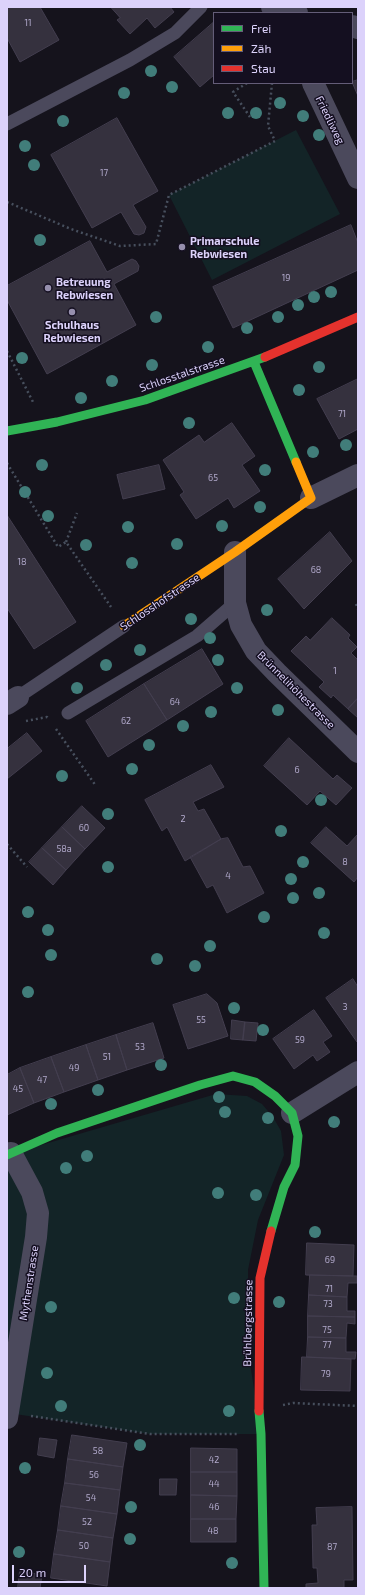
<!DOCTYPE html>
<html>
<head>
<meta charset="utf-8">
<style>
	body { margin:0 }
	#map { position:relative; width:365px; height:1595px; overflow:hidden; background:#15131c; font-family:"Exo 2",sans-serif }
	canvas { display:block }
	.frame { position:absolute; inset:0; border:8px solid #dcd2fb; pointer-events:none }
	.legend { position:absolute; left:213px; top:12px; width:140px; height:72px; box-sizing:border-box; background:#140f20; border:1px solid #645d78; margin:0; padding:5px 7px; list-style:none; font-size:12px; color:#dcd2fb }
	.legend li { display:flex; align-items:center; gap:8px; height:20px }
	.legend b { width:20px; border:1px solid #645d78 }
	.scale { position:absolute; left:12px; top:1565px; width:74px; height:18px; box-sizing:border-box; border:2px solid #dcd2fb; border-top:0; padding-left:5px; font-size:12px; line-height:14px; white-space:nowrap; color:#dcd2fb; -webkit-text-stroke:3px #140f20; paint-order:stroke }
</style>
</head>
<body>
<div id="map">
<canvas width="365" height="1595"></canvas>
<div class="frame"></div>
<ul class="legend">
<li><b style="height:5px;background:#30b455"></b>Frei</li>
<li><b style="height:5px;background:#ff9f0a"></b>Zäh</li>
<li><b style="height:5px;background:#e5322d"></b>Stau</li>
</ul>
<div class="scale">20 m</div>
</div>
<script>
const g = document.querySelector('canvas').getContext('2d');
g.lineJoin = 'round';
function fillPath(path, color) { g.fillStyle = color; g.fill(path, 'evenodd'); }
function stroke(path, color, width, dash) { g.strokeStyle = color; g.lineWidth = width; g.lineCap = dash ? 'butt' : 'round'; g.setLineDash(dash || []); g.stroke(path); }
function write(font, color, halo, rows, align = 'center') {
  g.font = font + ' "Exo 2",sans-serif'; g.lineWidth = 3; g.setLineDash([]); g.textBaseline = 'middle'; g.strokeStyle = halo; g.fillStyle = color; for (const [text, x, y, turn = 0] of rows) {
    g.save(); g.translate(x, y); g.rotate((+turn || 0) * Math.PI / 180); g.textAlign = isNaN(turn) ? turn : align; if (halo) g.strokeText(text, 0, 0); g.fillText(text, 0, 0); g.restore();
  }
}
fillPath(new Path2D(`
	M296,130l44,84 -128,66 -43,-85z
	M216,1094l31,2 15,8 11,13 8,14 3,24 -26,65 -10,50v80l13,84h-111l-142,-21 -1,-258z`), '#132427');
const building = new Path2D(`
	M7,7h33l19,33 -39,22 -13,-24z
	M111,7h59l4,5 -19,16 -8,-10 -17,16 -13,-14 3,-2z
	M213,23l1,52 -14,12 -26,-30z
	M358,80v16l-6,-14z
	M117,118l41,73 -25,14 13,22 -2,6 -5,2 -5,-1 -13,-22 -29,16 -41,-73z
	M351,225l7,18v27l-125,58 -20,-41z
	M90,241l17,31 25,-13 4,2 3,5 -1,5 -24,13 22,41 -89,49 -40,-74v-14z
	M358,379v50l-19,10 -22,-40z
	M232,423l23,33 -13,9 18,26 -26,17 -6,-10 -32,21 -16,-24 4,-3 -21,-32 36,-25 5,7z
	M159,465l6,24 -42,10 -6,-24z
	M7,515l69,107 -42,27 -27,-41z
	M330,532l22,29 -48,48 -26,-30z
	M332,618l18,17 -2,3 9,9 -6,6 7,7v38l-10,11 -15,-14 -2,3 -12,-11 5,-5 -33,-31 15,-15 4,4z
	M202,649l21,35 -56,36 -23,-36z
	M144,684l23,36 -59,37 -22,-36z
	M358,698v20l-10,-9z
	M27,733l15,18 -35,28v-30z
	M289,738l44,41 4,-4 15,13 -16,17 -16,-14 -13,14 -43,-39z
	M211,765l13,22 -31,15 5,9 6,-2 17,30 -36,22 -18,-34 -5,4 -17,-31z
	M82,806l23,22 -20,21 -23,-22z
	M62,827l23,22 -19,21 -24,-22z
	M326,827l21,19 11,-12v43l-4,5 -43,-39z
	M228,838l15,29 7,-1 14,27 -37,20 -14,-28 -6,3 -17,-31 31,-18z
	M42,848l24,22 -13,15 -24,-23z
	M353,979l5,8v54l-1,1 -31,-44z
	M207,994l10,9 11,33 -40,13 -15,-44z
	M314,1010l18,26 -9,6 7,10 -13,9 -4,-6 -19,14 -21,-30z
	M232,1020l13,2 -2,18 -12,-1z
	M245,1022l13,1 -2,18 -13,-1z
	M153,1023l11,35 -37,12 -11,-35z
	M116,1035l11,35 -29,10 -12,-35z
	M86,1045l12,35 -34,12 -13,-35z
	M51,1057l13,35 -30,11 -14,-35z
	M20,1068l14,35 -27,12v-40z
	M307,1243l47,2 -1,31 -47,-1z
	M310,1275l47,1v7h-9l-1,14 -38,-2z
	M309,1295l38,2v14h8v6l-47,-1z
	M308,1316l47,1v7l-8,-1 -1,15 -38,-1z
	M308,1337l38,1v14h10l-1,7 -48,-2z
	M302,1357l49,2 -1,32 -49,-1z
	M72,1435l55,8 -4,24 -55,-8z
	M40,1438l17,2 -3,18 -16,-3z
	M191,1448l46,1v23h-46z
	M68,1459l55,8 -3,23 -55,-7z
	M191,1472h46v24l-46,-1z
	M160,1479h17l-1,16h-16z
	M65,1483l55,7 -3,24 -56,-8z
	M191,1495l46,1 -1,23h-45z
	M61,1506l56,8 -4,24 -55,-8z
	M352,1507l1,73h-9v8h-38v-4l12,-1 -1,-15h-4l-1,-43h5l-1,-17z
	M191,1519h45v23h-45z
	M58,1530l55,8 -3,24 -56,-8z
	M54,1554l56,8 -3,24 -56,-8z
	M20,1571l22,4 -2,13h-22z`);
fillPath(building, '#35313e');
stroke(building, '#433e4f', 1);
stroke(new Path2D(`
	M247,83l-14,9 17,25
	M7,202l64,27 49,17 36,-2 13,-49 106,-54 -7,-15 4,-43
	M7,351l26,51
	M7,463l51,84 8,-5 45,65
	M66,542l11,-29
	M356,604l2,5
	M26,721l21,-4 2,3
	M56,729l40,57
	M7,844l20,23
	M283,1405l10,-2 65,3
	M31,1416l119,18h88`), '#474f5d', 2.5, [2, 3]);
stroke(new Path2D(`
	M7,124l123,-64 45,-27 26,-26
	M18,697l106,-71
	M68,713l129,-77 38,-33`), '#4b495c', 13);
stroke(new Path2D(`
	M272,7l25,6
	M352,26l6,2
	M313,83l45,95
	M311,498l47,-23
	M235,552v51l6,22 15,26 21,22 81,79
	M7,704l11,-7
	M292,1113l66,-41
	M7,1418l29,-181 2,-24 -6,-21 -21,-39`), '#4b495c', 22);
stroke(new Path2D(`
	M254,362l42,100
	M7,431l50,-9 88,-22 120,-43
	M7,1155l50,-22 143,-48 33,-9 22,6 20,14 17,17 6,23 -3,29 -11,22 -13,44
	M259,1411l2,23 3,154`), '#30b455', 9);
stroke(new Path2D(`
	M124,626l111,-74 76,-54 -15,-36`), '#ff9f0a', 9);
stroke(new Path2D(`
	M265,357l93,-40
	M259,1411l1,-133 11,-47`), '#e5322d', 9);
g.fillStyle = '#417d7a';
for (const [x, y] of [
	[151,71],
	[172,87],
	[124,93],
	[280,103],
	[228,113],
	[256,113],
	[303,116],
	[63,121],
	[319,135],
	[25,146],
	[34,165],
	[40,240],
	[331,292],
	[314,297],
	[298,305],
	[156,317],
	[278,317],
	[247,328],
	[208,347],
	[22,358],
	[152,365],
	[319,367],
	[112,381],
	[299,390],
	[81,398],
	[189,423],
	[346,445],
	[313,452],
	[42,465],
	[265,470],
	[25,492],
	[260,507],
	[48,516],
	[222,526],
	[128,527],
	[177,544],
	[86,545],
	[132,563],
	[267,610],
	[191,619],
	[210,638],
	[140,650],
	[218,660],
	[106,665],
	[77,688],
	[237,688],
	[278,710],
	[211,712],
	[183,726],
	[149,745],
	[132,769],
	[62,776],
	[321,800],
	[108,814],
	[281,831],
	[303,862],
	[108,867],
	[291,879],
	[319,893],
	[293,898],
	[28,912],
	[264,917],
	[48,930],
	[324,933],
	[210,946],
	[51,955],
	[157,959],
	[195,966],
	[28,992],
	[234,1008],
	[263,1030],
	[161,1065],
	[98,1090],
	[219,1097],
	[51,1104],
	[225,1112],
	[268,1118],
	[334,1122],
	[87,1156],
	[66,1168],
	[218,1193],
	[256,1195],
	[315,1232],
	[234,1298],
	[279,1302],
	[51,1307],
	[47,1373],
	[61,1406],
	[229,1411],
	[140,1445],
	[25,1468],
	[131,1507],
	[130,1539],
	[19,1552],
	[232,1563]
]) { g.beginPath(); g.arc(x, y, 6, 0, 2 * Math.PI); g.fill(); }
for (const [x, y, r, color] of [
	[182,247,4,"#968fad"],
	[48,288,4,"#968fad"],
	[72,312,4,"#968fad"]
]) { const dot = new Path2D(); dot.arc(x, y, r, 0, 2 * Math.PI); g.fillStyle = color; g.fill(dot); stroke(dot, '#140f20', 1.5); }
write('9px', '#b2aacc', null, [
	["11",28,23],
	["17",104,173],
	["19",286,278],
	["71",342,414],
	["65",213,478],
	["18",22,562],
	["68",316,570],
	["1",335,671],
	["64",175,702],
	["62",126,721],
	["6",297,770],
	["2",183,819],
	["60",84,828],
	["58a",64,849],
	["8",345,862],
	["4",228,876],
	["3",345,1007],
	["55",201,1020],
	["59",300,1040],
	["53",140,1047],
	["51",107,1057],
	["49",74,1068],
	["47",42,1080],
	["45",18,1089],
	["69",330,1260],
	["71",329,1289],
	["73",328,1304],
	["75",327,1330],
	["77",327,1345],
	["79",326,1374],
	["58",98,1451],
	["42",214,1460],
	["56",94,1475],
	["44",214,1484],
	["54",91,1498],
	["46",214,1507],
	["52",87,1522],
	["48",213,1531],
	["50",84,1546],
	["87",332,1547]
]);
write('11px', '#dcd2fb', '#140f20', [
	["Friedliweg",330,120,64],
	["Schlosstalstrasse",182,374,-19],
	["Schlosshofstrasse",160,602,-34],
	["Brünnelihöhestrasse",296,690,45],
	["Mythenstrasse",29,1283,-81],
	["Brühlbergstrasse",248,1323,-89]
]);
write('bold 11px', '#dcd2fb', '#140f20', [
	["Primarschule",190,241],
	["Rebwiesen",190,254],
	["Betreuung",56,282],
	["Rebwiesen",56,295],
	["Schulhaus",72,325,"center"],
	["Rebwiesen",72,338,"center"]
], 'left');
</script>
</body>
</html>
